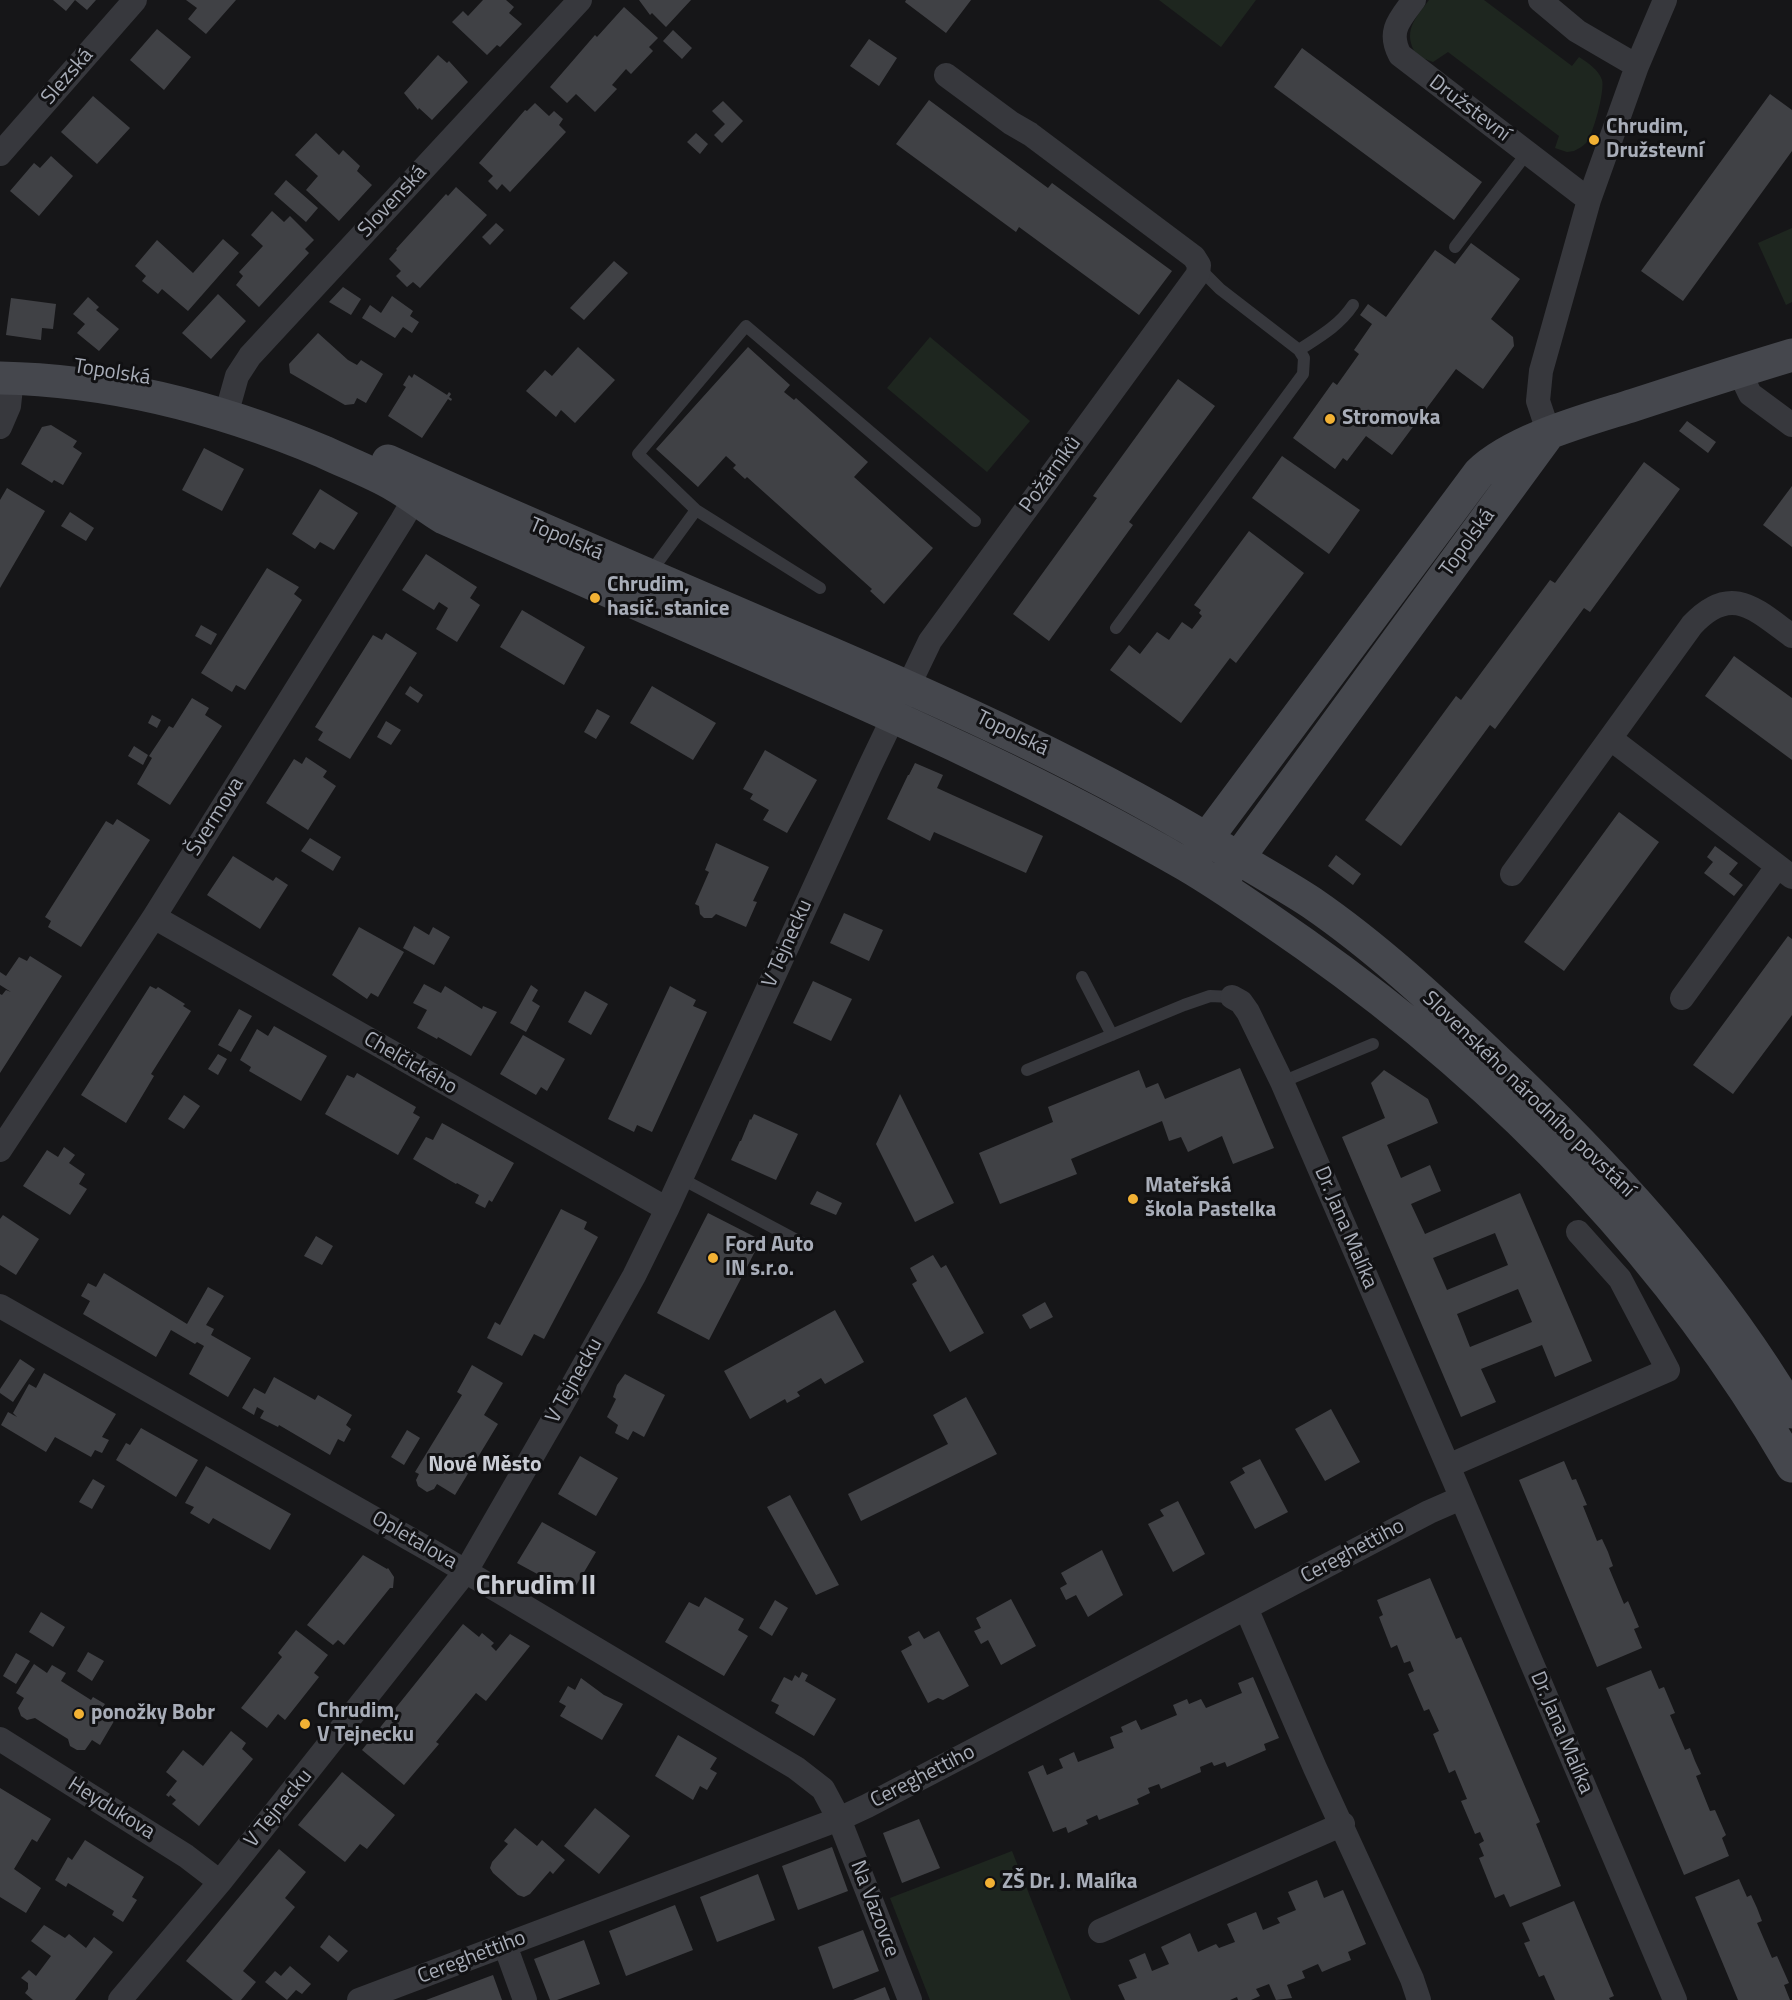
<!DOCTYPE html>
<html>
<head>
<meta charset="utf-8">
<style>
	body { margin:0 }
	canvas { display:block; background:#161618 }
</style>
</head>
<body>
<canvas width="1792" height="2000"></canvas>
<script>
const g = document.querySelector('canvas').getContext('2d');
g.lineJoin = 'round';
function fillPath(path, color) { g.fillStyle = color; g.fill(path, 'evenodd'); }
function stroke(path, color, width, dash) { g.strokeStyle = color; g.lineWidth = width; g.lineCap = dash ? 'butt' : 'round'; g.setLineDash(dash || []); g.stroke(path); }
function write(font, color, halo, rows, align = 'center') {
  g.font = font + ' "Titillium Web",sans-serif'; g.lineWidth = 6; g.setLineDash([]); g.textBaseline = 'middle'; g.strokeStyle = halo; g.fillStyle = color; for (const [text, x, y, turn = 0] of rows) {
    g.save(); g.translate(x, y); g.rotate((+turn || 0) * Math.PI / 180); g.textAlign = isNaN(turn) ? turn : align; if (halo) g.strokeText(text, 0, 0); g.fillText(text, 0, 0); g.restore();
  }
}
fillPath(new Path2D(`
	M1159,0h97l-35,47z
	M1429,0h55l88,66 7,-9c9,6 19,12 23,23 3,11 -9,55 -16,63 -3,3 -8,6 -12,8l-7,1 -12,-4 4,-12 -111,-84 -15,10 -16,-6c-15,-24 -3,-36 12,-56z
	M1792,228v74l-6,3 -28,-62z
	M930,337l100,84 -43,51 -100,-84z
	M1012,1851l59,149h-141l-40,-102z`), '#1e261f');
fillPath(new Path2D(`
	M53,0h43l-9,10 -12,-10 -9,11z
	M186,0h50l-30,34 -18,-15 9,-11z
	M483,0h23l8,7 -5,6 13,11 -22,23 -3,-2 -10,10 -35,-33 11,-11 5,5z
	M639,0h52l-25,27 -14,-14 -2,2z
	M906,0h65l-25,33 -41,-31z
	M624,7l34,31 -9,9 4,4 -22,23 -5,-5 -14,16 5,4 -22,23 -19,-18 -9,9 -17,-16 45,-52 2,2z
	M157,29l34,28 -27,33 -34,-30z
	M673,30l19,18 -10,11 -19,-18z
	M869,39l28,19 -18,28 -29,-20z
	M1302,48l180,134 -28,38 -180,-133z
	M438,55l9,8 2,-2 19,21 -36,38 -13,-12 -1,2 -14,-17z
	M1770,94l22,16v41l-109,150 -42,-30z
	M93,96l37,32 -33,36 -36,-32z
	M929,100l119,88 4,-5 120,88 -33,44 -120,-88 -3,5 -120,-88z
	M723,101l20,20 -21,22 -8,-8 11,-11 -13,-13z
	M535,103l14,13 5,-5 9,8 -4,6 7,7 -56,60 -8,-8 -5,6 -9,-9 5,-5 -14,-13 46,-53 2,1z
	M316,133l23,22 4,-5 17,16 -3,5 15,14 -33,36 -33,-31 12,-14 -23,-21z
	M696,133l12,11 -8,10 -13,-12z
	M51,156l22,20 -34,40 -29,-25 24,-28 6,5z
	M286,180l32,28 -12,14 -32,-28z
	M456,187l31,28 -67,73 -7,-6 -6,5 -11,-11 5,-5 -12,-12 8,-9 -1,-1 50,-55 2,2z
	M272,211l12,11 6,-6 24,24 -9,9 4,4 -50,54 -23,-22 7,-9 -4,-4 24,-26 -12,-11z
	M496,223l8,7 -14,15 -8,-8z
	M223,239l16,14 -51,58 -26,-22 -4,5 -16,-13 4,-5 -11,-10 22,-26 36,33z
	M1471,243l49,36 -29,40 22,18 1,9 -31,43 -27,-20 -64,86 -26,-19 -19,25 -4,-3 -8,11 -42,-31 40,-56 4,3 22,-31 -5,-4 18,-26 -12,-9 8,-11 18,13 49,-67 20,14z
	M614,261l14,12 -44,47 -14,-12z
	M343,287l18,12 -10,16 -22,-13z
	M218,294l28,27 -35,38 -29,-26z
	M392,296l21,15 -3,5 9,6 -7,11 -9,-6 -8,11 -33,-20 8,-13 11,8z
	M88,297l11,10 -3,3 23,19 -20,22 -22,-18 8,-9 -12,-10z
	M11,298l45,6 -3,25 -11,-1 -1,12 -35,-5z
	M318,333l30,27 9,5 4,-5 22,14 -17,29 -9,-5 -3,6 -9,1 -55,-32 -1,-9z
	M578,347l37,33 -40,43 -14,-13 -5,7 -30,-26 19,-21 7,6z
	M748,347l42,38 -6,7 10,8 2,-2 72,64 -14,15 79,71 -49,56 -14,-13 2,-2 -125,-112 -2,2 -12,-11 3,-3 -10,-9 -28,31 -42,-38z
	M414,374l33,21 2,-3 2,2 -2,3 3,2 -1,2 -3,-2 -26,39 -34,-22 18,-29 -3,-2 6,-10 3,3z
	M1178,379l37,27 -86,116 4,3 -84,116 -36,-27 84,-116 -4,-2z
	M1687,421l29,21 -8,11 -29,-22z
	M51,425l26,16 -4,6 9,6 -19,32 -9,-5 -2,3 -31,-19 21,-37z
	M204,448l40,21 -22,42 -40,-21z
	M1282,456l78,54 -31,44 -77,-56z
	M1644,462l36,27 -90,123 -6,-4 -89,121 -5,-4 -89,121 -36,-26 91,-124 5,4 89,-120 5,3z
	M1792,486v61l-29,-22z
	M7,488l38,23 -45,77v-88z
	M320,489l38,24 -24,37 -14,-8 -5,7 -23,-15z
	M70,512l24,16 -8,13 -25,-15z
	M1249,531l55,42 -68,90 -6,-5 -49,65 -71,-53 19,-25 11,9 17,-22 12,8 13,-18 10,7 10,-13 -3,-3 2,-3 -7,-5z
	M426,554l51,33 -7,11 10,7 -23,37 -21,-13 12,-21 -9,-6 -5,8 -32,-20z
	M267,568l32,19 -5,7 8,6 -57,90 -9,-5 -4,7 -31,-19z
	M522,610l63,37 -21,38 -64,-38z
	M201,625l16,9 -6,11 -16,-9z
	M386,633l31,20 -67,106 -32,-19 5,-8 -8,-5 58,-92 9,5z
	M1734,656l58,42v62l-87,-64z
	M410,686l13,9 -5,8 -13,-9z
	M652,686l64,37 -23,37 -63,-37z
	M192,698l17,10 -4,7 17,11 -52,79 -33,-21 15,-26 -3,-2 20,-30 4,2z
	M597,709l13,7 -14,23 -12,-7z
	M152,715l9,5 -4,8 -9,-5z
	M386,721l15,9 -10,15 -14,-8z
	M134,746l14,9 -5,10 -15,-9z
	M765,750l52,30 -30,53 -24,-13 6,-10 -19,-11 3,-5 -10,-5z
	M306,757l21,14 -4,6 13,9 -28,44 -42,-27 28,-44 8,5z
	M915,763l28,12 -6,13 106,48 -17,37 -92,-41 -4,9 -43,-22 21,-44h1z
	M1619,812l40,30 -95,129 -40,-29z
	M117,819l33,21 -69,107 -33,-20 3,-6 -6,-4 61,-96 7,4z
	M310,838l31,19 -8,14 -32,-20z
	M716,843l53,24 -16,34 4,1 -11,25 -30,-13 -4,4h-8l-4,-4 -1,-8 -4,-2 14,-32 -4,-2z
	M1715,846l23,17 -9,11 14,11 -9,11 -30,-23 9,-11 -6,-5z
	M1336,855l25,19 -8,11 -25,-19z
	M233,856l40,25 3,-4 12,8 -28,44 -53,-34z
	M844,913l39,17 -14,31 -39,-18z
	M414,926l15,9 4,-8 17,10 -16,28 -31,-17z
	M359,927l45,25 -26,45 -7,-4 -4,6 -35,-24z
	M1788,936l4,3v76l-59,79 -40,-29z
	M30,956l32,20 -62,97v-79l2,1 4,-5 5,2 -11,-7v-13l6,4 13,-19 8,4z
	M813,981l39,18 -21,42 -38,-18z
	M424,984l17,9 4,-7 37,23 1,-3 14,6 -26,44 -33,-19 -1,2 -20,-11 10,-18 -14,-7z
	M531,985l7,5 -6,11 8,5 -14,26 -16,-9z
	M150,986l6,3 2,-2 27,17 -2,2 8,5 -40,63 3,2 -28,47 -45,-28z
	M670,986l26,14 -3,6 14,6 -55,120 -15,-7 -3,7 -26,-13z
	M585,991l23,13 -17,31 -23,-13z
	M239,1009l13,7 -21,36 -13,-7z
	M274,1026l53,30 -26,45 -52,-30 2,-4 -11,-7 17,-31 11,7z
	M523,1035l42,24 -18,32 -6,-4 -5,8 -36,-21z
	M218,1054l9,5 -9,16 -10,-6z
	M1240,1068l34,80 -41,16 -11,-28 -34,16 -7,-15 -12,4 -7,-20 -91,38 6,15 -77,30 -21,-51 74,-31 -5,-15 91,-37 7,18 12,-5 7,16z
	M1384,1070l44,29 10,24 -51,22 14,33 29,-13 11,26 -30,13 14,30 95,-41 72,168 -37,16 -13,-32 -61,24 15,33 -35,15 -119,-280 43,-19 -14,-35zM1495,1233l13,32 -61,25 -14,-32zM1518,1289l14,33 -62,25 -13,-33z
	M357,1073l59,34 -3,6 7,4 -22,38 -73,-41 22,-39 7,3z
	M900,1094l54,109 -39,19 -39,-78z
	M184,1095l16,11 -16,23 -16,-10z
	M754,1114l44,20 -22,46 -45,-20 9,-19h1l9,-22 1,1z
	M442,1123l72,40 -22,39 -3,-2 -4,8 -10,-5 4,-8 -22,-12 -1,1 -43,-25 13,-22 7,3z
	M64,1147l11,8 -6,8 16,11 -6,10 8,5 -17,26 -47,-29 24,-36 11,7z
	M817,1191l25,12 -6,12 -26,-11z
	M561,1209l26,13 -3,7 14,8 -54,102 -10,-5 -12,22 -35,-18 8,-16 5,3z
	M708,1213l53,27 -52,100 -52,-27z
	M3,1215l36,24 -23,36 -16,-10v-46z
	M316,1236l17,10 -11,19 -18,-9z
	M933,1255l8,13 5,-3 38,68 -34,19 -38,-68 5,-3 -7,-13z
	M104,1273l83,51 21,-37 16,9 -18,29 8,4 -3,6 40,23 -23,39 -39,-23 15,-28 -7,-4 -2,2 -24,-14 -15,27 -73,-43 7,-13 -9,-5 7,-13 8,4z
	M1045,1302l8,15 -23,12 -8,-14z
	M835,1310l29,52 -39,22 -4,-6 -24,14 3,4 -13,7 -2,-4 -35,20 -26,-48z
	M20,1359l15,10 -22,33 -13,-9v-4z
	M472,1365l31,18 -19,32 14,9 -43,71 -18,-11 -3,5 -7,3 -9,-6 -2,-6 3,-6 -4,-2 47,-77 -5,-3z
	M44,1373l72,41 -14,23 7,3 -7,13 -7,-3 -4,7 -36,-20 -9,15 -45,-27 7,-13 9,5 -4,-4 16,-29 7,4z
	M625,1374l40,21 -21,42 -11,-6 -5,9 -13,-7 3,-8 -11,-8 9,-18 -3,-2 4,-12z
	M274,1377l41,23 3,-5 34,20 -6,10 5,4 -7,13 -6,-3 -8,16 -51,-30 -1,2 -18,-9 4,-7 -7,-4 -3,8 -12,-7 12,-20 11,6z
	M966,1397l31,57 -136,67 -13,-27 100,-50 -15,-29z
	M1331,1409l29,53 -35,19 -30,-52z
	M141,1428l57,32 -22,37 -60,-37 10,-17 4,2z
	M407,1430l13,8 -16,27 -13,-8z
	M580,1456l38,22 -22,38 -38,-22z
	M1260,1459l28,53 -33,17 -25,-47 15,-9 -3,-5z
	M1564,1461l8,19 4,-1 11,26 -4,1 14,35 5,-2 6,13 5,14 -4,2 15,36 4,-3 11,26 -5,2 8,19 -45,19 -78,-187z
	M206,1466l85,48 -21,36 -57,-32 -4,6 -19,-11 4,-6 -9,-4z
	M93,1479l12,7 -13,23 -13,-7z
	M790,1495l49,90 -23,10 -49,-88z
	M1178,1501l27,53 -32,18 -25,-48 16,-8 -4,-6z
	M542,1522l54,30 -25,42 -15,-9 -5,2 -10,-6v-5l-24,-13z
	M1102,1550l21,45 -35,22 -12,-22 -10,5 -6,-12 7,-4 -6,-11z
	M363,1555l24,14 1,-1 6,9 -1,11h-3l-46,57 -6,-5 -5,5 -26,-20z
	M1430,1578l26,61 5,-2 26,60 53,125 -4,2 25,62 -51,21 -6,-13 -9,4 -16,-40 5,-2 -5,-12 5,-3 -4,-9 -5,2 -14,-33 6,-2 -12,-29 -6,3 -16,-39 6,-3 -10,-22 -5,2 -16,-37 6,-3 -4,-10 -6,2 -7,-18 -6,3 -12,-31 4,-2 -6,-15z
	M705,1597l39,22 -6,11 10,6 -24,40 -59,-34 24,-40 10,5z
	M1011,1599l25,47 -35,19 -13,-25 -7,4 -7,-13 7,-3 -5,-10z
	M775,1600l13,8 -16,28 -13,-8z
	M41,1612l24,15 -12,20 -24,-15z
	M463,1624l16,13 3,-4 12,10 -3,3 5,5 14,-17 20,12 -44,55 -10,-8 -40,49 3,2 -35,41 -42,-35z
	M296,1630l32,25 -14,18 5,4 -34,43 -7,-6 -11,14 -26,-20 41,-51 -4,-4z
	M919,1631l5,8 15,-8 30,55 -26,14 -5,-2 -10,5 -27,-52 11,-6 -4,-8z
	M88,1652l16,9 -12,20 -15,-10z
	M16,1653l14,8 -14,23 -13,-8z
	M34,1664l13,9 5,-8 14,8 -5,8 30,19 2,-3 12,7 -2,3 14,9 -17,29 -8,-5 -7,10h-8l-7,-4 -2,-7 -16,-10 -17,-11 -8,2 -6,-4 -3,-8 6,-10 -8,-5z
	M1651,1670l8,19 5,-2 11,26 -5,2 15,35 5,-2 5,13 6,13 -5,2 14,35 5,-1 11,25 -4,3 7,18 -45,19 -78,-187z
	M802,1672l6,3 -3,6 31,18 -22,37 -39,-23 4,-8 -8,-4 13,-24 8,4 3,-6 4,3z
	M1253,1677l26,61 -15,6 2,6 -39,17 -2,-5 -11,4 -2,-4 -12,5 1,5 -40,17 -2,-5 -11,4 2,5 -13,6 2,5 -40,16 -2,-5 -11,5 2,4 -20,9 -2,-6 -13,5 -25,-60 15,-7 4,10 16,-7 -4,-9 15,-7 4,10 36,-14 -4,-11 13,-5 -2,-5 15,-7 5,10 36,-15 -4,-10 14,-6 2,5 12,-5 5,9 36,-15 -4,-10z
	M581,1678l23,17 19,9 -21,36 -42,-24 6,-10 -7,-4 9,-16 7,4z
	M231,1731l15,12 -4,6 11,10 -54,67 -27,-22 4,-4 -6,-5 -1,2 -3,-2 11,-14 -11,-9 17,-22 20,16z
	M678,1735l39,23 -7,11 7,4 -10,17 -7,-4 -7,14 -38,-24z
	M342,1772l53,43 -28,34 -7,-5 -15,18 -47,-37z
	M0,1788l51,31 -14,23 -5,-3 -18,30 27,19 -15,25 -26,-16z
	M595,1808l35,28 -31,38 -35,-28z
	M919,1819l21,49 -38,15 -19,-50z
	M515,1828l22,18 5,-6 23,20 -12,14 -3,-3 -20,23 -6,3 -6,-2 -25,-22 -3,-5 2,-6 16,-18 -4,-3z
	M85,1840l59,37 -12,20 5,3 -14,22 -11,-7 2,-4 -46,-28 -2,4 -11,-7 13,-23 4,3z
	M832,1847l16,44 -50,19 -16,-44z
	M279,1849l27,23 -21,26 10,9 -52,64 13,11 -15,18h-8l-47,-39z
	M758,1874l17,46 -58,22 -17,-45z
	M1739,1879l8,18 4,-2 6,13 5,13 -5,2 15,35 5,-2 12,27 -5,2 6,15h-52l-17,-41 -26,-62z
	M1317,1880l7,18 19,-8 23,54 -18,8 3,8 -15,6 -14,6 -4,-8 -16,7 3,7 -18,7 5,13 -16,2 -7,-16 -13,5 4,7 -9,4h-13l-1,-3 -7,3h-105l-7,-15 19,-7 -8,-18 16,-7 7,18 17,-7 -8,-17 29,-14 8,19 18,-8 3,4 16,-6 -8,-18 29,-12 7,18 17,-7 -3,-5 19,-8 -8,-18z
	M1574,1901l40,95 -5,2 1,2h-55l-11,-25 -5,2 -15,-34 6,-2 -8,-18z
	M675,1905l18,45 -67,26 -17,-45z
	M44,1925l21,13 4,-4 17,14 8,-11 19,15 -38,48h-42l-8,-7 3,-4v-6l-7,-5 8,-8 7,6 15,-20 -20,-15z
	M863,1930l16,41 -46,18 -15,-42z
	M329,1935l19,16 -10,11 -18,-15z
	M584,1940l16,44 -43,16h-7l-16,-41z
	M290,1966l21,18 -9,10 -6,-4 -9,10 -22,-18 10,-11 6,5z
	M493,1975l9,25h-76z
	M885,1987l5,13h-37z`), '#404145');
stroke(new Path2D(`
	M1455,247l72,-94
	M1299,350c20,-13 40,-24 54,-45
	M652,577l6,-15 38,-52
	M820,588l-124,-78 -58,-56 108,-128 229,195
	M1116,628l187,-254 1,-16 -5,-8 -79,-61 -21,-21
	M1082,977l30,58
	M1027,1070l157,-65 26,-9 22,1
	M1282,1082l91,-38
	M682,1179l122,65`), '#37383d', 12);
stroke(new Path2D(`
	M1414,0c-14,19 -27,31 -14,55l189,145
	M1540,0l37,31 60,35
	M0,154l135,-154
	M1739,371l11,23 42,31
	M226,415l11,-39 13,-20 330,-356
	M0,427l9,-21 3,-28
	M1549,434l-11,-33 3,-30 48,-171 48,-134 28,-66
	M1611,739l181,138
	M1512,874l180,-249c39,-42 63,-16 100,11
	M154,917l513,292
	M1232,997l9,5 7,10 34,70 166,384 227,534
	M1682,998l95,-131
	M0,1150l154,-233 248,-397 21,-36
	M0,1306l433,246 363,216 27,21 16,30 71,181
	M1448,1466l220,-96 -48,-91 -42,-47
	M1246,1608l69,160 97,211 7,21
	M0,1739l186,117 34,26
	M1100,1931l243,-107
	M505,1945l20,55
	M120,2000l100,-118 246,-311 94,-163 74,-132 33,-67 202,-441 61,-127 268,-367 1,-9 -5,-8 -164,-123 -19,-11 -65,-48
	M359,2000l480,-181 28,-13 562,-294 32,-14`), '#37383d', 24);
stroke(new Path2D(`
	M0,378c111,2 222,31 324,74 23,11 48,20 70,33 18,10 33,23 50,33 106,47 211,94 317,140 144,63 289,128 425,207 41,24 81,53 120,80 198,140 363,310 486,521
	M388,461c135,61 271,118 407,177 152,65 302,132 443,220 24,15 50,29 74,45 64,44 122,98 179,152 116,109 218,219 301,357
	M1195,857l12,-19 272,-365c35,-34 108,-53 155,-68 52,-17 105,-34 158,-50
	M1225,876l322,-440`), '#45474d', 33);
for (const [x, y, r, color] of [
	[1594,140,6,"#f2b134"],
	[1330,419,6,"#f2b134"],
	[595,598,6,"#f2b134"],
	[1133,1199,6,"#f2b134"],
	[713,1258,6,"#f2b134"],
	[79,1714,6,"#f2b134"],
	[305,1724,6,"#f2b134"],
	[990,1883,6,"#f2b134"]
]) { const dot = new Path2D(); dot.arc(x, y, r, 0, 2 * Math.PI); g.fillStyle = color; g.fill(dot); stroke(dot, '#111113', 2); }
write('21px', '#a8adb8', '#111113', [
	["Slezská",68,77,-49],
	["Družstevní",1469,109,37],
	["Slovenská",393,202,-47],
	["Topolská",112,373,9],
	["Požárníků",1051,475,-54],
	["Topolská",566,540,23],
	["Topolská",1468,543,-54],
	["Topolská",1012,734,26],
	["Švermova",216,817,-58],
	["V Tejnecku",788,944,-66],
	["Chelčického",410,1064,30],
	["Slovenského národního povstání",1528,1095,44],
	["Dr. Jana Malíka",1345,1228,67],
	["V Tejnecku",575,1381,-61],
	["Opletalova",414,1541,30],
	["Cereghettiho",1353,1552,-28],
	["Dr. Jana Malíka",1561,1733,67],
	["Cereghettiho",923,1777,-27],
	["Heydukova",111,1809,32],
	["V Tejnecku",279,1809,-51],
	["Na Vazovce",874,1909,69],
	["Cereghettiho",472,1958,-21]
]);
write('bold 21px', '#a8adb8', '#111113', [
	["Chrudim,",1606,128],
	["Družstevní",1606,152],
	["Stromovka",1342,419],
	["Chrudim,",607,586],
	["hasič. stanice",607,610],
	["Mateřská",1145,1187],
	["škola Pastelka",1145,1211],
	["Ford Auto",725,1246],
	["IN s.r.o.",725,1270],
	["Chrudim,",317,1712],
	["V Tejnecku",317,1736],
	["ponožky Bobr",91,1714],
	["ZŠ Dr. J. Malíka",1002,1883]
], 'left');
write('bold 22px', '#c9ccd4', '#111113', [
	["Nové Město",485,1466]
]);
write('bold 27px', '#c9ccd4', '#111113', [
	["Chrudim II",536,1587]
]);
</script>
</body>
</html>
